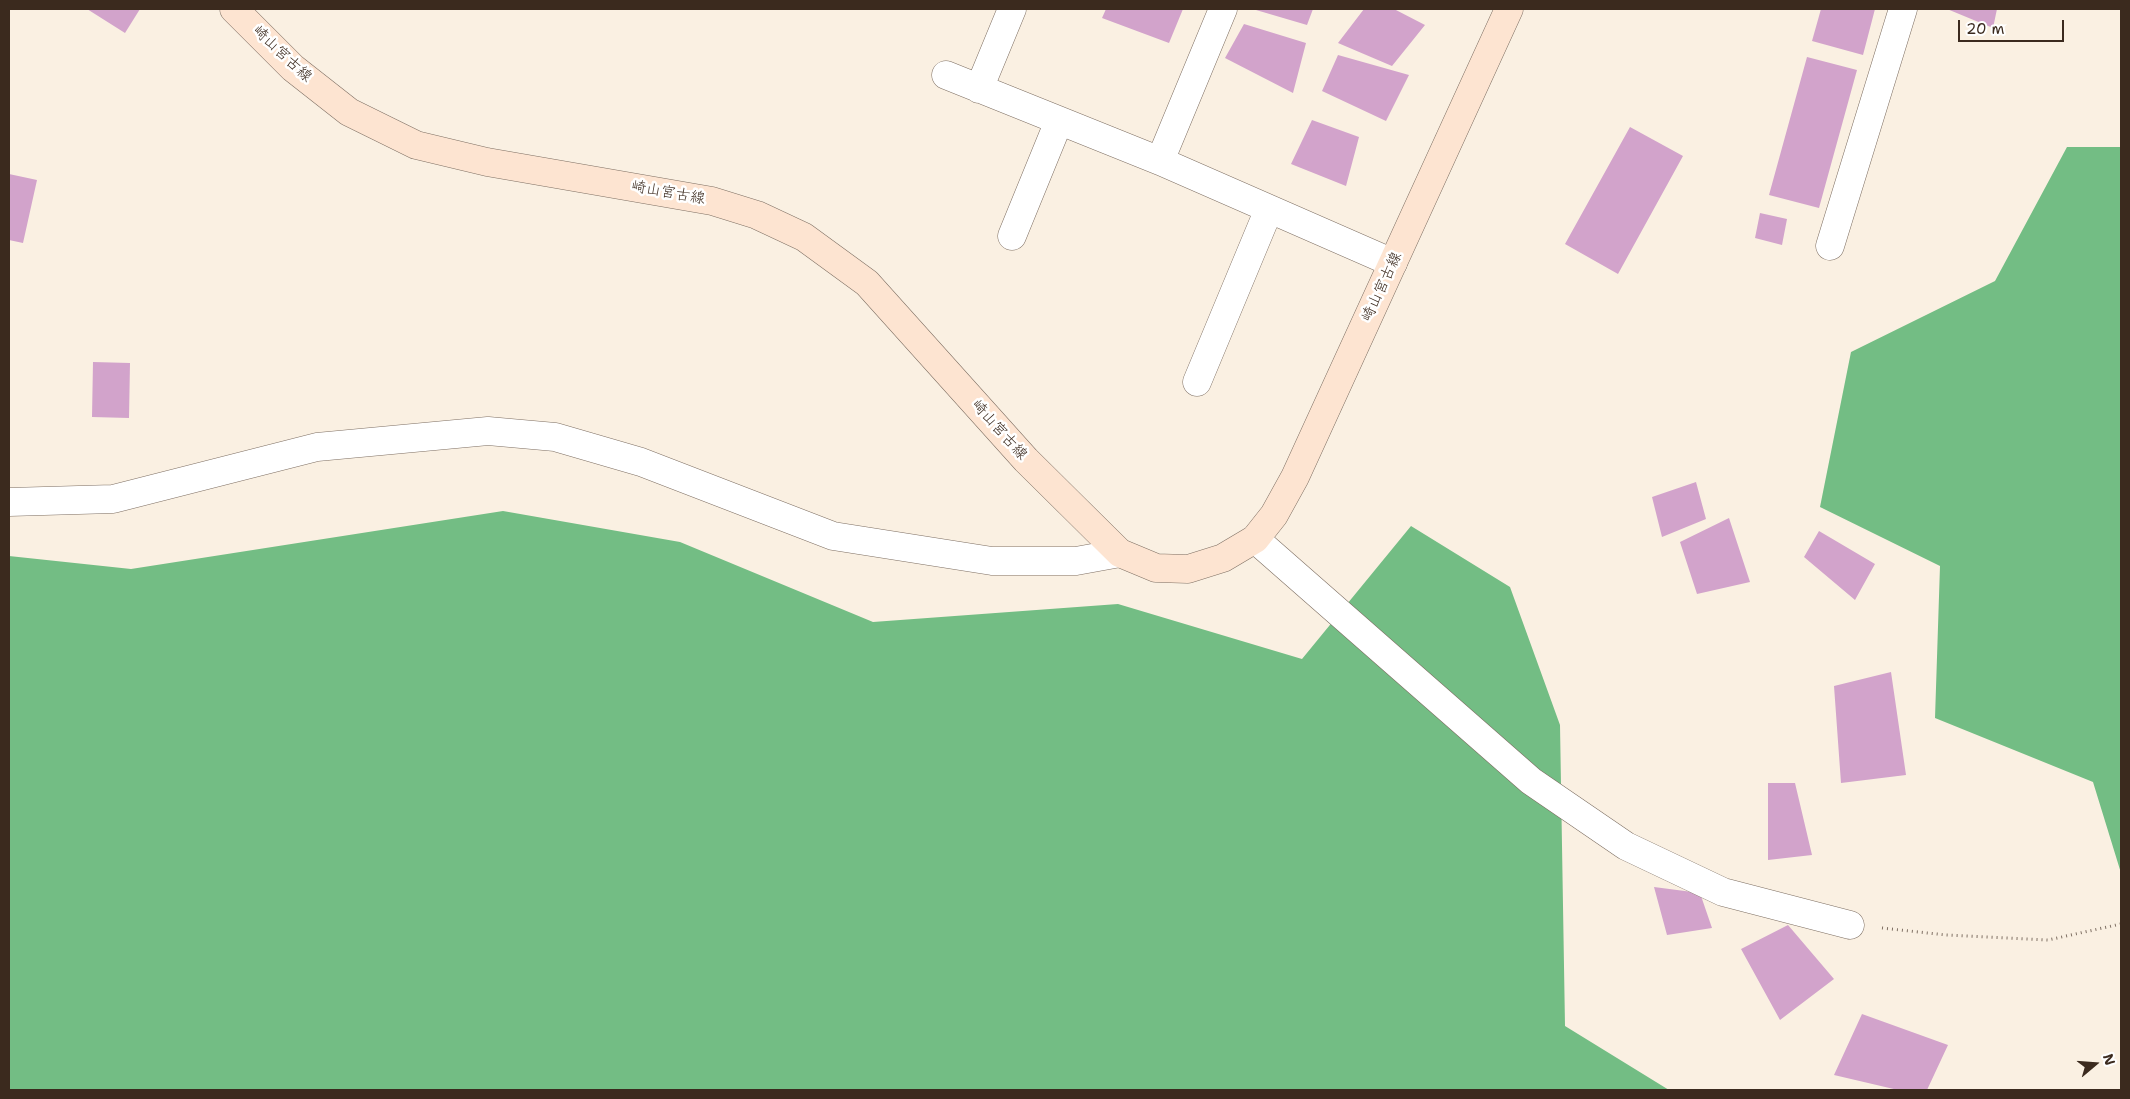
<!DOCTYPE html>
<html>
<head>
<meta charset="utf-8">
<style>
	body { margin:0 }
	#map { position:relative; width:2130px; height:1099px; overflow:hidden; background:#faf0e2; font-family:"Shantell Sans",sans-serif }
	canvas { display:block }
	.frame { position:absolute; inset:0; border:10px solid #3b2a1e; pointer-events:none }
	.north { position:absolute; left:2070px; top:1039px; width:50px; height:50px; -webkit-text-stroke:4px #fff; paint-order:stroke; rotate:72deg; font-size:14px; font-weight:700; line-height:20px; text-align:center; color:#3b2a1e }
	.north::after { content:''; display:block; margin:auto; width:18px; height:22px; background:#3b2a1e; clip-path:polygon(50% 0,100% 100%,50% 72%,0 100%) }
	.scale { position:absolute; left:1958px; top:20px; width:106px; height:22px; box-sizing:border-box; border:2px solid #3b2a1e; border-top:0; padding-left:6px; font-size:15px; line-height:18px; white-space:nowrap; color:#3b2a1e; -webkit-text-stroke:4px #fff; paint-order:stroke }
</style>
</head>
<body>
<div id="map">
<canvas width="2130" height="1099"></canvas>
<div class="frame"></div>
<div class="north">N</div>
<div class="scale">20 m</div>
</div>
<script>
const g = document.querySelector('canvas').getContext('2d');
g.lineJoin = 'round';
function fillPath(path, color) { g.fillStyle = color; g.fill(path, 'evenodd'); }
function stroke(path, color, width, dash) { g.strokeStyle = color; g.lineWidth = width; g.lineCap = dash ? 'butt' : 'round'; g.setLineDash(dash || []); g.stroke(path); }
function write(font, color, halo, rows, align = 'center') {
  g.font = font + ' "Shantell Sans","Klee One",sans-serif'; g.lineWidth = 5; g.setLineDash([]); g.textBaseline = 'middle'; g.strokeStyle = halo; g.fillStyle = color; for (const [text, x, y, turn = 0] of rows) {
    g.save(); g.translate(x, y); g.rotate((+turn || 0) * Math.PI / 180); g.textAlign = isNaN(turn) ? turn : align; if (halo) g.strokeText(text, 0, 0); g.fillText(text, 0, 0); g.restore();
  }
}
fillPath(new Path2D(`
	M2067,147h54v726l-28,-91 -158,-64 5,-152 -120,-59 31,-155 144,-71z
	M503,511l177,31 193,80 245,-18 184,55 109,-133 99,61 50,138 5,301 104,64h-1660v-534l122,13z`), '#73bd84');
fillPath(new Path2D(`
	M87,9h53l-15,24z
	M1106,9h77l-14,34 -67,-25z
	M1257,9h56l-6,16 -51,-15z
	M1364,9h30l31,16 -33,41 -54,-23z
	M1821,9h54l-12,46 -51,-14z
	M1947,9h50l-4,19z
	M1244,24l62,19 -13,50 -68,-35z
	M1338,55l71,20 -23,46 -64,-30z
	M1807,57l50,13 -38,138 -50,-13z
	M1312,120l47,17 -13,49 -55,-22z
	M1630,127l53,29 -65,118 -53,-30z
	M9,174l28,6 -14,63 -14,-3z
	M1760,213l27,6 -5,26 -27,-7z
	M93,362l37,1 -1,55 -37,-1z
	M1696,482l10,37 -44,18 -10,-40z
	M1729,518l21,64 -53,12 -17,-52z
	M1819,531l56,33 -20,36 -51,-43z
	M1891,672l15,103 -65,8 -7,-97z
	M1768,783h27l17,72 -44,5z
	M1654,887l46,6 12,35 -45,7z
	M1788,925l46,54 -54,41 -39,-71z
	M1862,1014l86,31 -21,45h-29l-64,-15z`), '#d2a3cb');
const street = new Path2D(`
	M946,75l214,86 233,102
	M979,89l33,-80
	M1160,161l63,-152
	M1012,236l47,-115
	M1830,246l73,-237
	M1197,382l72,-173
	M9,502l104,-3 204,-52 171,-16 67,6 86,25 192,74 159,25h84l44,-8
	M1255,539l276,242 95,65 97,46 127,33`);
const secondary = new Path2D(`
	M234,9l59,59 56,44 67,33 71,17 225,39 45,14 47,22 63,46 159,177 94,93 36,15 32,1 35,-11 32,-19 19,-24 21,-38 214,-468`);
stroke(street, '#7e6f63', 29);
stroke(secondary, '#7e6f63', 29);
stroke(new Path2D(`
	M1882,928l64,7 102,5 73,-16`), '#7e6f63', 3, [1, 4]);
stroke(street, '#fff', 28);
stroke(secondary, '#fde4d1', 28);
write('15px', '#3b2a1e', '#fff', [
	["崎山宮古線",282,54,43],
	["崎山宮古線",668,193,10],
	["崎山宮古線",1382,287,-65],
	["崎山宮古線",999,430,48]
]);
</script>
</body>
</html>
